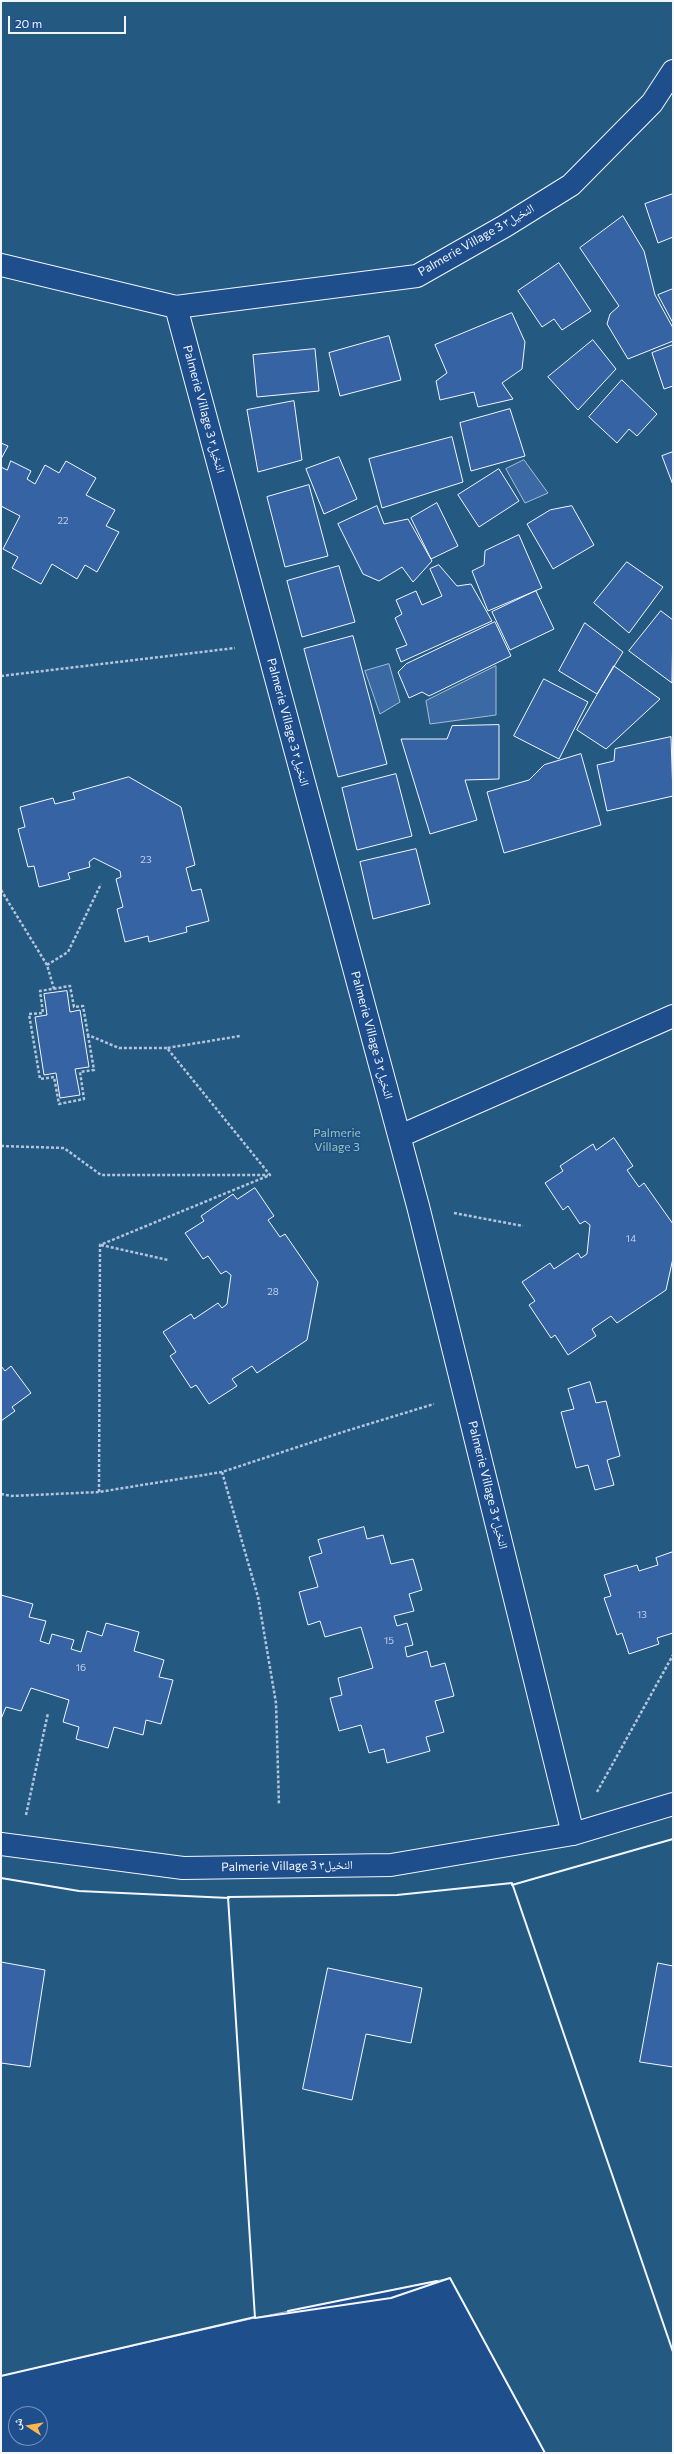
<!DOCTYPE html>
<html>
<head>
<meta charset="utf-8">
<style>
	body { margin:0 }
	#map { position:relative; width:674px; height:2454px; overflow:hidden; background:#1f4e8c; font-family:Commissioner,"Noto Naskh Arabic",sans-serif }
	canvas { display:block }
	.frame { position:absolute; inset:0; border:2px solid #f2f6ff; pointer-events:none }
	.north { position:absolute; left:8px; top:2406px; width:40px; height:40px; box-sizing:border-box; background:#1f4e8c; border:1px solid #7391ba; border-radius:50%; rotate:282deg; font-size:11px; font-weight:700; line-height:16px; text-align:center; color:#f2f6ff }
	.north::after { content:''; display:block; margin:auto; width:14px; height:18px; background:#ffb74d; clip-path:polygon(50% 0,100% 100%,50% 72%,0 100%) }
	.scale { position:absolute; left:8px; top:16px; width:118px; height:18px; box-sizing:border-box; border:2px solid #f2f6ff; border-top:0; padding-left:5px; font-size:12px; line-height:14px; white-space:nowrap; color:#f2f6ff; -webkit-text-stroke:3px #1f4e8c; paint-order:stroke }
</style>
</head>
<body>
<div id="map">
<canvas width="674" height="2454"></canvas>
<div class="frame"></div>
<div class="north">ش</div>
<div class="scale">20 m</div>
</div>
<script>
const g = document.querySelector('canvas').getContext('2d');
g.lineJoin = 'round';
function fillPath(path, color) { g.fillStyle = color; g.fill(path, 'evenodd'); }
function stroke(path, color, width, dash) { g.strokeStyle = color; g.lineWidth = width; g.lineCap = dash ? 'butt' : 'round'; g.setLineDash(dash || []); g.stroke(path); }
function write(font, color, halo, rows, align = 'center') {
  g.font = font + ' Commissioner,"Noto Naskh Arabic",sans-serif'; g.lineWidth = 3; g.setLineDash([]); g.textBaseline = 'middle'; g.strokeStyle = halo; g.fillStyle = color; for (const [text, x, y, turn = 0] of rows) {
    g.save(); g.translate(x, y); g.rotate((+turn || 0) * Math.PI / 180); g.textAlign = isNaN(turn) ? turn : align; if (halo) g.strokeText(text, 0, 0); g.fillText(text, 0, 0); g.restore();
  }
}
const green = new Path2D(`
	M1,1h672v2452h-128l-95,-175 -195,40 -254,58z`);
fillPath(green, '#245a82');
stroke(green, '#a8bbd7', 1);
const water = new Path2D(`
	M524,460l24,33 -23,10 -19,-34z
	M389,664l11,38 -20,12 -15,-43z
	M496,666v49l-66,9 -4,-23z`);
fillPath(water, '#3b69a3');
stroke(water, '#a8bbd7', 1);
const building = new Path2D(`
	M673,194v43l-15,6 -13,-39z
	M623,216l21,35 11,44 18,33v13l-45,18 -21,-35 3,-10 9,-8 -39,-58z
	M559,263l32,48 -29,19 -8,-11 -12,8 -24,-36z
	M673,289v34l-15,-28z
	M512,313l13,29 -3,27 -20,14 11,16 -35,8 -4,-15 -34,8 -4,-19 11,-8 -12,-28z
	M389,336l12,44 -61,16 -11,-43z
	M593,340l23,29 -38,41 -30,-33z
	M673,345v41l-9,3 -12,-36z
	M315,349l4,42 -62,6 -4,-42z
	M622,380l35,34 -20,22 -8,-7 -12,14 -28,-26z
	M294,401l8,59 -44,12 -11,-62z
	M510,409l15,47 -54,15 -11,-48z
	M452,437l11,45 -81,26 -13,-49z
	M1,443l7,3 -7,13z
	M673,452v33l-11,-29z
	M339,457l18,42 -33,15 -18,-45z
	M11,461l20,10 -4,8 8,5 10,-19 14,8 7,-12 30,17 -10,17 29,15 -9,16 13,6 -22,40 -12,-7 -8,14 -25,-15 -11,20 -29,-16 6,-11 -15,-8 17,-33 -19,-10v-39l6,3z
	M499,469l20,32 -40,26 -21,-32z
	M309,485l19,71 -43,11 -18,-70z
	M437,503l21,43 -27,13 -20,-41z
	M377,506l7,18 24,-5 24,42 -19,21 -11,-15 -23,14 -16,-7 -25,-50z
	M572,506l22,39 -41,24 -26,-45 23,-14z
	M519,535l23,53 -54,23 -16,-40 12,-6 1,-14z
	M627,562l36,25 -34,46 -35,-30z
	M439,565l18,21 14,-2 21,37 -91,41 -5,-13 11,-4 -12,-27 7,-4 -6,-14 20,-9 6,14 20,-9 -12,-27z
	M339,566l16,56 -53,15 -15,-56z
	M536,591l18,38 -44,21 -18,-38z
	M661,611l12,9 -1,63 -43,-32z
	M495,622l16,34 -82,40 -7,-4 -13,6 -11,-26 8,-8z
	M585,623l38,29 -26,42 -38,-23z
	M353,636l34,128 -49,13 -34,-128z
	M614,666l46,33 -54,50 -29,-19z
	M544,679l44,23 -29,57 -45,-23z
	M499,725v54l-34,1 12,40 -47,14 -29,-95h46l5,-13z
	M671,737l2,59 -66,15 -10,-46 17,-4 1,-12z
	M581,754l20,71 -97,28 -17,-61 42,-12 15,-15z
	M396,774l16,62 -55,14 -15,-62z
	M129,777l52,30 14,58 -9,3 6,23 9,-2 8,32 -23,6 1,5 -38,10 -1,-6 -23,6 -8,-33 6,-2 -7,-28 5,-2 -1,-6 -26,-13 -5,4 1,5 -22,6 2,6 -31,8 -5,-21 -6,1 -10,-38 7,-2 -5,-20 33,-9 2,6 20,-5 -2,-6z
	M416,849l14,55 -57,15 -13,-57z
	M67,991l3,21 10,-2 9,57 -14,2 5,26 -20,3 -4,-25 -12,2 -9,-58 12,-2 -3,-21z
	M614,1138l19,28 -6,4 12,17 5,-4 29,41v34l-7,32 -49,33 -6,-7 -19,13 4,7 -28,19 -13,-20 -4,3 -22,-33 6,-4 -13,-19 28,-19 4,6 24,-16 3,5 6,-4 3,-29 -5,-4 -5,3 -12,-18 -5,4 -18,-27 18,-12 -3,-5 33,-22 3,6z
	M255,1188l19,28 -6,4 12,17 5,-3 33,48 -11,58 -50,33 -5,-7 -20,13 5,7 -28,18 -13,-19 -5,3 -21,-32 6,-4 -13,-20 28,-18 3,5 24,-16 4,5 5,-4 4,-29 -5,-4 -5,3 -13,-18 -5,3 -18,-26 19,-12 -3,-5 32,-22 4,5z
	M1,1366l4,5 6,-5 20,27 -19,14 3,4 -14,10z
	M590,1382l6,21 10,-2 14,55 -13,4 7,25 -19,5 -7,-25 -12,3 -15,-56 13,-3 -6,-20z
	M364,1527l3,12 16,-4 8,29 22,-5 9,31 -13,4 5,17 -20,5 3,10 10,-3 6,22 -8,2 2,10 20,-6 4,16 14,-4 9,33 -19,5 9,31 -18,5 4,14 -43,12 -3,-14 -15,4 -8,-28 -22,6 -9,-33 12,-3 -4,-17 35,-10 -12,-41 -36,10 -5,-16 -12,4 -9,-33 19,-5 -9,-30 13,-4 -4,-13z
	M673,1552v81l-16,5 2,6 -30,10 -7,-21 -5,2 -13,-37 7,-2 -7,-21 33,-10 2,6 19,-6 -2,-7z
	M1,1595l32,9 -4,13 17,4 -6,20 9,3 3,-10 22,6 -3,9 10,3 6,-21 15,5 4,-13 33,9 -5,19 30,9 -5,17 14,3 -12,44 -15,-4 -3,15 -29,-8 -6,21 -32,-9 3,-12 -16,-5 6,-22 -38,-12 -10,23 -15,-4 -5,12z
	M1,1962l44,8 -15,97 -29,-4z
	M658,1963l15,3v101l-33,-5z
	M328,1968l94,20 -11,55 -45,-9 -14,66 -49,-11z`);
fillPath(building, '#3563a3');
stroke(building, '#f2f6ff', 1);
const minor = new Path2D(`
	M1,265l175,42 241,-31 88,-50 66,-41 81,-82 21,-32
	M176,307l242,899 155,628
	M400,1136l273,-120
	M1,1844l182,24 208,-3 182,-31 100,-30`);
stroke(minor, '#f2f6ff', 24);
stroke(new Path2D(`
	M1,676l234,-28
	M1,890l46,75 7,24
	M47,965l21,-13 33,-68
	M88,1035l6,35 -14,2 4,27 -25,5 -5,-27 -14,2 -11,-65 14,-1 -3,-22 30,-5 4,21 9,-1 5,29 31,13h48
	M1,1146l63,2 37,27h167
	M454,1213l69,13
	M101,1245l67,15
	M222,1472l36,125 18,106 3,102
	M99,1492l1,-247 170,-70 -103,-127 73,-12
	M1,1494l10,2 88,-4 123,-20 124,-41 88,-27
	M597,1792l76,-137
	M26,1815l22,-102`), '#b3c4dc', 2.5, [3, 2]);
stroke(minor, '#1f4e8c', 22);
stroke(new Path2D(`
	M1,1878l78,13 150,7
	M512,1885l161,-46
	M288,2311l149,-30
	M1,2376l254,-59
	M545,2453l-95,-175 -59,20 -136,20 -27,-421 169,-2 115,-12 161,469`), '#f2f6ff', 2);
write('10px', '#c3d1e8', null, [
	["22",63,521],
	["23",146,860],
	["14",631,1239],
	["28",273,1292],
	["13",642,1615],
	["15",389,1641],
	["16",81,1668]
]);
write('12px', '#f2f6ff', '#1f4e8c', [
	["Palmerie Village 3 النخيل٣",476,240,-30],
	["Palmerie Village 3 النخيل٣",204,409,75],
	["Palmerie Village 3 النخيل٣",288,722,75],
	["Palmerie Village 3 النخيل٣",372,1035,75],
	["Palmerie Village 3 النخيل٣",488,1485,76],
	["Palmerie Village 3 النخيل٣",287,1866,-1]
]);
write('12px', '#97c8a6', '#1f4e8c', [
	["Palmerie",337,1133],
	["Village 3",337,1147]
]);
</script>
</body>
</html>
